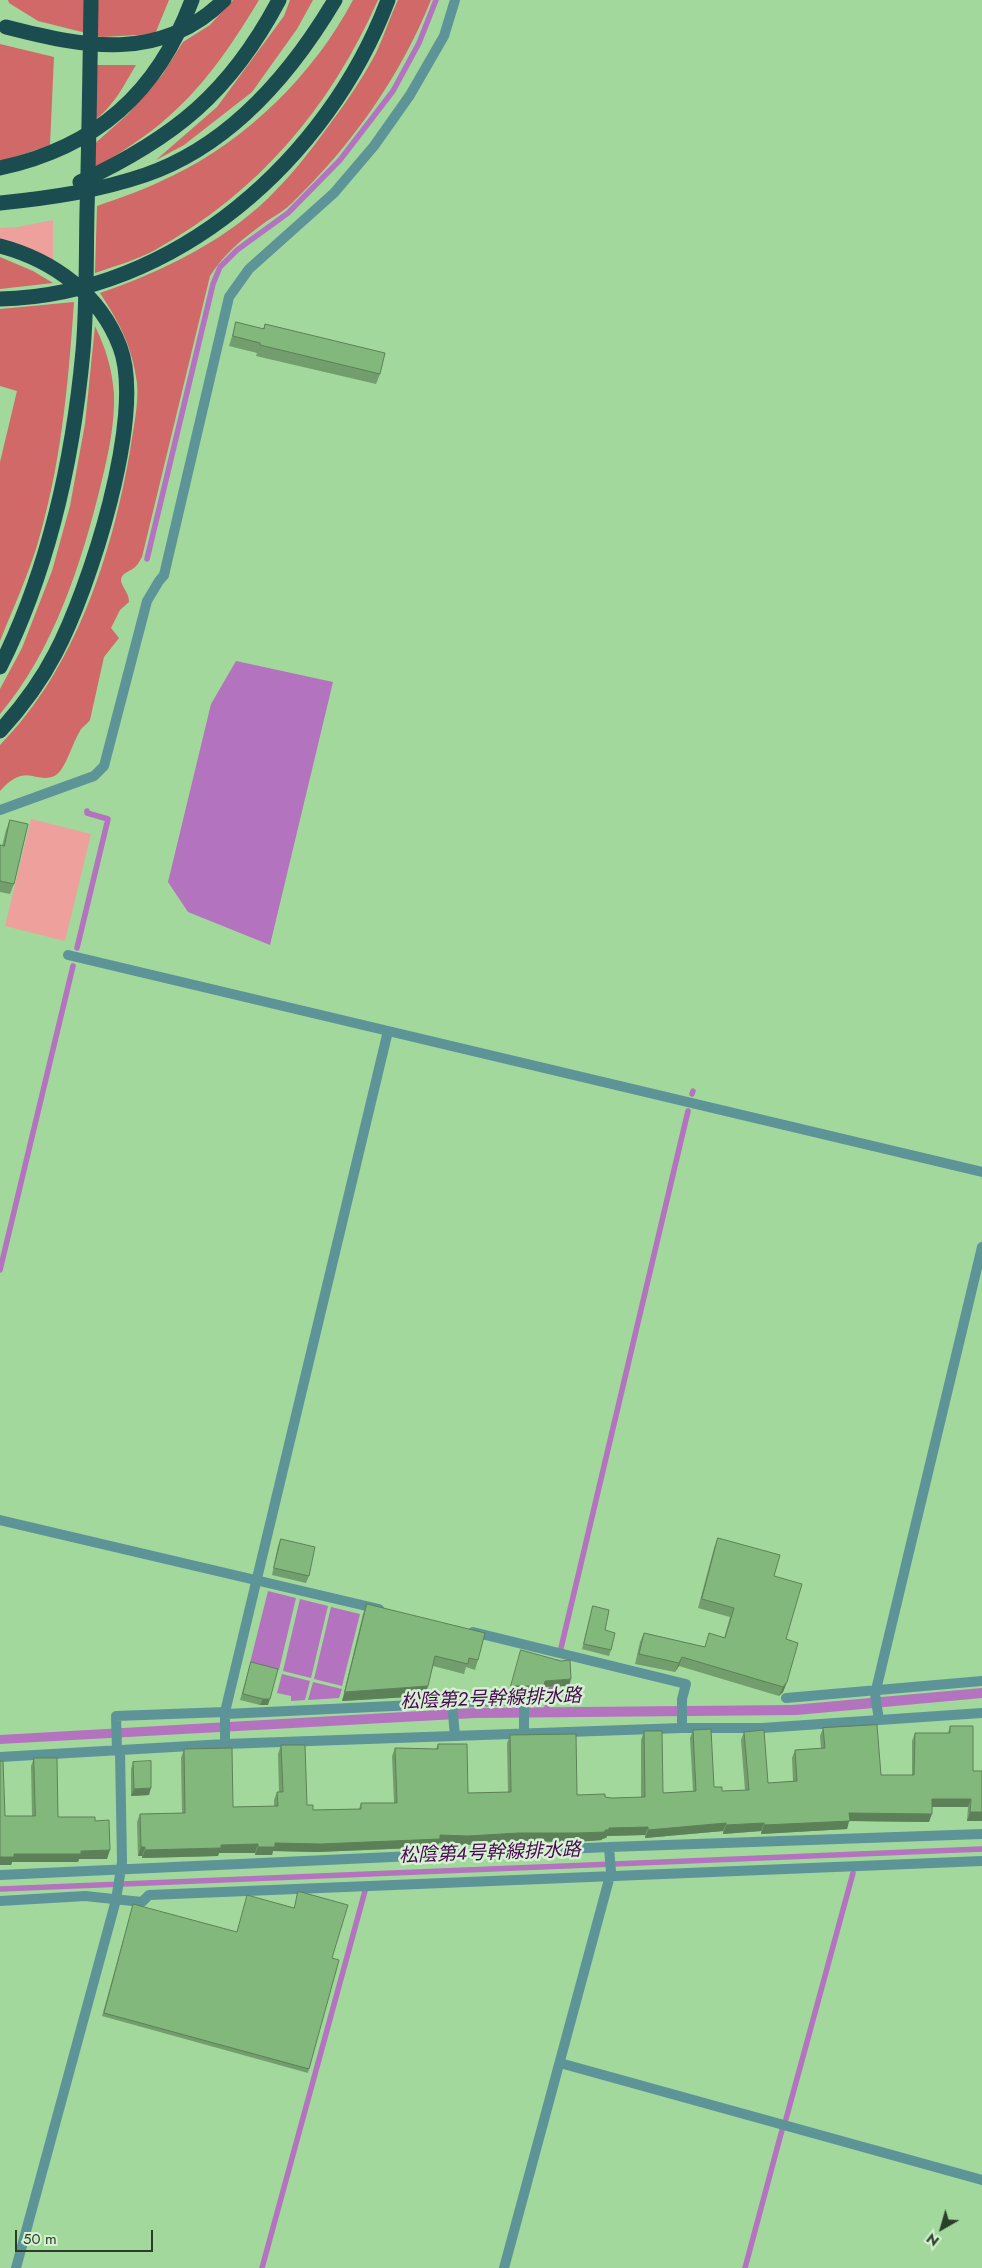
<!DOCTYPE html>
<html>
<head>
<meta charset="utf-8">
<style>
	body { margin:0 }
	#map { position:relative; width:982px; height:2268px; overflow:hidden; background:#a2d89c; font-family:Jost,sans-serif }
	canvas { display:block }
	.north { position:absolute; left:917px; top:2203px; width:50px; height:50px; -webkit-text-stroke:4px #d5f1d2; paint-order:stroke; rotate:218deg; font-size:14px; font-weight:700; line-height:20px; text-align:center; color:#293f27 }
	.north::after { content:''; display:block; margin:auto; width:18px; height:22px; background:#293f27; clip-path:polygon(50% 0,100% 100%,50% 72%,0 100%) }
	.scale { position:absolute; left:15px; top:2230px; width:138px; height:22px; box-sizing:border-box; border:2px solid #293f27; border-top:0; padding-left:6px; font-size:15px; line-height:18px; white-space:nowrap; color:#293f27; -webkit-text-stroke:4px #d5f1d2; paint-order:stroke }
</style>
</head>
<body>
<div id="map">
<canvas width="982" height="2268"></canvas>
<div class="north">N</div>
<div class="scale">50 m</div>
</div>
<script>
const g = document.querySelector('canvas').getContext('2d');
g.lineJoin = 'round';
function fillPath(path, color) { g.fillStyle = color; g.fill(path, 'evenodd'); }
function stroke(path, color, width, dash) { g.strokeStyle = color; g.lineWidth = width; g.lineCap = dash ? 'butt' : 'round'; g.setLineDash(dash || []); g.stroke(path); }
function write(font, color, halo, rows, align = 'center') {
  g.font = font + ' Jost,"Noto Sans JP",sans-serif'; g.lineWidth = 5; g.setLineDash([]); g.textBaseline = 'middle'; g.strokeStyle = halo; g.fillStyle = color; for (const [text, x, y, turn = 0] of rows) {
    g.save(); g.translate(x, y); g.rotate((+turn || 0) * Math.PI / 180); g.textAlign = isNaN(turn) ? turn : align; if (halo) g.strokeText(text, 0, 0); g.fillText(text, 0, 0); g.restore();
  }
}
fillPath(new Path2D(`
	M53,220v42l-53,-22v-12l18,-1z
	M31,819l60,15 -26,107 -60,-15z`), '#eea09d');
fillPath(new Path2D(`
	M8,0h161l-14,34 -53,3 -64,-16 -29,-18z
	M233,0h26c-26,43 -53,84 -91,117 -23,21 -51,37 -76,54l-1,-24 37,-33 34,-39 21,-33 27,-17z
	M290,0h23l-16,29 -45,63 -68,53 -28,15 61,-53 67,-91z
	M353,0h25c-48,108 -119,192 -223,250 -18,10 -40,16 -60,23l2,-67c26,-9 51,-18 75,-30 75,-36 142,-102 181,-176z
	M398,0h33c-31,77 -79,145 -139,203 -7,7 -16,12 -25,18 -22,16 -42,31 -57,55l-68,281c-2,3 -4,8 -7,10 -5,5 -17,6 -13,17 3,7 7,10 7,18l-9,8 -9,18 8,10 -15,19 -14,63c-2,3 -5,5 -8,8 -8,10 -16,41 -26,47 -20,11 -29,-15 -56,16v-46c75,-76 112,-190 130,-294 3,-21 9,-47 7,-68 -5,-37 -17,-59 -37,-90 64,-22 132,-55 178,-105 17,-17 32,-37 46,-56 19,-25 37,-51 52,-79 8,-17 14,-36 22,-53z
	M0,44l54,13 -4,88 -50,17z
	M93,65h43c-12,20 -23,43 -43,56z
	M0,257l33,14 20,12 -53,6z
	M74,302c-6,85 -13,165 -38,247 -10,31 -24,62 -36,92v-179l17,-71 -17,-5v-77z
	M95,326c11,23 17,42 19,68 1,30 -6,61 -13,90 -19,78 -48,168 -101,230v-25l22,-41 30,-77 18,-65 15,-82z`), '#d06968');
fillPath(new Path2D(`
	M236,661l97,21 -63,263 -82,-33 -20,-30 43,-178z
	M268,1591l28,7 -17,72 -29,-7z
	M300,1599l28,7 -17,72 -28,-7z
	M331,1607l29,7 -18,72 -28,-7z
	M282,1674l28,7 -5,19 -14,1v-5l-14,-3z
	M313,1682l29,7 -3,9 -31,2z
	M982,1688v10l-185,17 -322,3 -475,26v-9l475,-27 317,-3z`), '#b473be');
stroke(new Path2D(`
	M147,559l66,-275 7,-17 17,-17 51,-37 52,-53 53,-69 26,-48 17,-43
	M77,948l31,-129 -21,-6v-2
	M692,1094l1,-3
	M0,1270l73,-304
	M561,1648l127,-537
	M546,1712l7,-31
	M0,1889l982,-40
	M786,2119l67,-246
	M262,2268l103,-377
	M745,2268l37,-138`), '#b473be', 5.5);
stroke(new Path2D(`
	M164,575l65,-278 20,-28 85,-76 40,-47 36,-51 34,-59 11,-36
	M68,955l914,217
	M0,1520l379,89
	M473,1632l213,52 -4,15v29
	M786,1698l196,-17
	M452,1703l3,33
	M225,1714l314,-15
	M879,1720l-4,-26 107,-447
	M524,1734v-34
	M225,1744v-32l163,-681
	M117,1751l-1,-35 109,-4
	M0,1757l225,-13 457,-16h80l220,-15
	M0,1875l609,-28 373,-13
	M0,1901l85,-5 57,6 7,-7 833,-34
	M560,2063l422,117
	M16,2268l100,-368 6,-38 -2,-111
	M504,2268l107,-396 -2,-25`), '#5d9498', 10);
stroke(new Path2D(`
	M0,810l94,-34 10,-10 43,-165 12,-20 5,-6`), '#5d9498', 10);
stroke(new Path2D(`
	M6,27c78,20 155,36 218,-27
	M0,168c97,-21 158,-76 192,-168
	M80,182c94,-44 150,-89 199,-182
	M0,203c50,-5 98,-12 145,-28 85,-29 146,-101 190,-175
	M0,246c53,14 100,48 120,101 26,68 -31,243 -65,307 -14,27 -34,54 -55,77
	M0,299c175,-4 328,-140 388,-299
	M0,667c49,-98 73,-208 83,-316 4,-46 3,-93 4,-140 2,-70 3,-141 4,-211`), '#1b4c4f', 15);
fillPath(new Path2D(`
	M236,322l27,7 2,-5 115,50 -4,10 -120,-28 1,-3 -28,-7 4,-13z
	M10,820l4,64 -4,10 -10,-2v-47l2,1 4,-16z
	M718,1538l56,38 12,63 1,43 -4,10 -4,4 -100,-30 -4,6 -40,-8 5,-22 4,-9 61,14 4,-14 15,5 6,-21 -32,-9 16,-60z
	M281,1539l28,37 -3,7 -34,-8 6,-29z
	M367,1604l111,56 -3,10 -9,-3 -2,7 -31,-8 -8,30 -83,5 21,-87z
	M593,1606l18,44 -2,6 -27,-7z
	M251,1662l17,43h-8l-20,-5z
	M950,1726l23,45h9v50h-15l1,-14h-36l-3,15 -80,-1 -2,8 -86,5v-3l-38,3v-3l-78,7v-3l-38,1 -1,2 -4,1v1l-27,2 -59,-1 -51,4 -26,-2 -2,4 -120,5 -44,-1 -1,4h-17v-2h-36l-1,3 -76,2v-2h-4l-1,-34 3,-8 42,-1 -1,-55 3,-9 49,58 41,-1v-6l3,-8h2l-1,-38 3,-9 26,60 6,5 46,-1 2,-6h33l-2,-47 3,-8 41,1 2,-5 30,49 40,-1 -1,-49 3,-8 67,60 28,2 6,1h30v-58l3,-9 19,62 30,-2 -3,-53 3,-8 21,57 8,4 23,-1 -4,-50 3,-8 24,51 25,-2 -1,-23 3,-8 26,-2 -1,-12 3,-8 58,47h31v-34l3,-8h33z
	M34,1758l24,59 37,4 12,38h-28l-1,3h-66l-1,3h-11v-104l5,55h27l-1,-50z
	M133,1762l16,33 -18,1v-27z
	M132,1908l200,50 -24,115 -206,-57z`), '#719e6c');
fillPath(new Path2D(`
	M682,1657l-3,9 -4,6 4,-9z
	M571,1679l-2,7 -26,1 -2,5 -32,1 2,-7 34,-5z
	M787,1682l-4,10 -4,4 4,-9z
	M428,1686l-3,10 -83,5 3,-9z
	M263,1699h7l-2,6h-8z
	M151,1788l-2,7 -18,1 3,-7z
	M932,1799h39l-3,8h-39z
	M970,1812h12v9h-15z
	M849,1813l83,1 -3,8 -80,-1 -2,8 -86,5 3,-9z
	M726,1823l-3,8 -78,7 3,-8z
	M764,1823l-3,8 -38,3 3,-9z
	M648,1827l-3,8 -38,1 -1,2 -4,1v1l-27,2 -59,-1 -51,4 -26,-2 -2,4 -120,5 -44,-1 -1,4h-17l3,-8 17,-4 165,-8 165,-5 4,-2z
	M258,1844l-3,9h-36l-1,3 -76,2 3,-8 76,-5z
	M141,1847h4l-3,9h-4z
	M110,1850l-3,9h-28l-1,3h-66l-1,3h-11v-8l14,-3z`), '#5c8158');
const building = new Path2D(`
	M236,322l28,7 1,-5 120,29 -5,21 -120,-29v-2l-27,-7z
	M10,820l18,4 -14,60 -14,-3v-36l4,1z
	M718,1538l62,17 -6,21 28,8 -16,55 12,4 -11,39 -4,5 -101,-30 -3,6 -40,-9 5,-21 61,14 4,-14 16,5 9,-30 -32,-9z
	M281,1539l34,8 -6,29 -35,-8z
	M367,1604l118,29 -7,27 -9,-2 -1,6 -33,-8 -7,30 -83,6z
	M593,1606l16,4 -4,20 10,3 -4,17 -27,-6z
	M521,1650l40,11 9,-1 1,19 -26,2 -1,5h-33z
	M251,1662l27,7 -8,30h-7l-20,-5z
	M877,1725l4,50h33l1,-42h35v-7h23v45h9v41h-12l1,-13h-39v15l-83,-1 1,8 -86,4v-2l-38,2v-2l-78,7v-3l-39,1v2h-4v2l-27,1h-59l-51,3 -28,-1v4l-120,5 -45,-1v4h-17v-3l-37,1v3l-76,2v-3h-4l-1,-33 45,-1 -1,-64 48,-1 1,59 45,-1 -1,-14h6l-2,-47h24l2,60h6v5l48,-1v-6h36l-2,-55 43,1v-5h29l1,49 43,-1 -1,-57 66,-1 1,61 28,-1v3l6,1 34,-1 -1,-66h18l1,62 33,-2 -3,-61 18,-1 3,58h8v4l27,-1 -5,-58 20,-2 4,53 29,-2 -2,-31 30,-2 -2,-20z
	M34,1758h23l1,59h37v4l14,-1 1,30 -29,1v3h-67v3h-14v-96h3l2,55h30z
	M151,1761v27l-17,1 -1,-27z
	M298,1892h3l47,13 -16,53 7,2 -30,109 -205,-56 29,-109 104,28 10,-37 47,13z`);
fillPath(building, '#83b87d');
stroke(building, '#5c8158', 1);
write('italic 19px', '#470750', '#d5f1d2', [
	["松陰第2号幹線排水路",491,1700,-2],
	["松陰第4号幹線排水路",490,1854,-2]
]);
</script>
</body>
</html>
